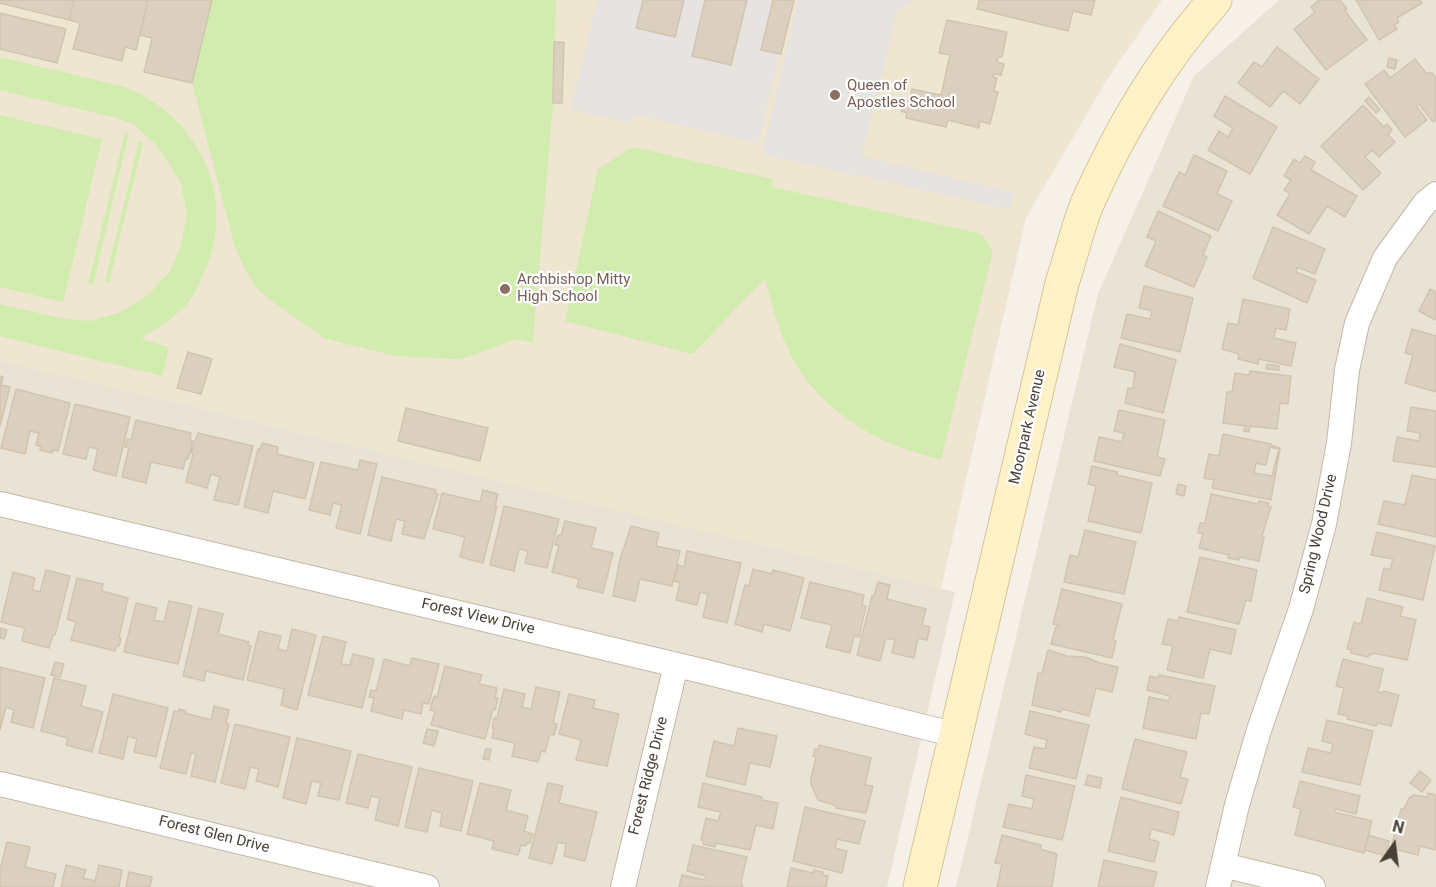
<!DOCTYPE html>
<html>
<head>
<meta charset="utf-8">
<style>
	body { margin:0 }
	#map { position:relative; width:1436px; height:887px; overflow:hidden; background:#f5f1e8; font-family:Roboto,sans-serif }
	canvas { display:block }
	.north { position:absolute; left:1364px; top:815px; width:60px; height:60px; -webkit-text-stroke:4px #fff; paint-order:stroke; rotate:14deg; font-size:16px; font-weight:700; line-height:24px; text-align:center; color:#494136 }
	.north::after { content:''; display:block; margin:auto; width:21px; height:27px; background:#494136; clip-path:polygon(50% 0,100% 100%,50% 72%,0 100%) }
</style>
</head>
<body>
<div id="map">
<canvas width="1436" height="887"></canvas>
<div class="north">N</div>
</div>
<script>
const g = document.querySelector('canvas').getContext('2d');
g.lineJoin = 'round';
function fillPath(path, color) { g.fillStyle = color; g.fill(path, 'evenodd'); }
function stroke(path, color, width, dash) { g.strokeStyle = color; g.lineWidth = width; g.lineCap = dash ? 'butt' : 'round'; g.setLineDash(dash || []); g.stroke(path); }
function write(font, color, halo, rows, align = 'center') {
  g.font = font + ' Roboto,sans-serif'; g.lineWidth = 4.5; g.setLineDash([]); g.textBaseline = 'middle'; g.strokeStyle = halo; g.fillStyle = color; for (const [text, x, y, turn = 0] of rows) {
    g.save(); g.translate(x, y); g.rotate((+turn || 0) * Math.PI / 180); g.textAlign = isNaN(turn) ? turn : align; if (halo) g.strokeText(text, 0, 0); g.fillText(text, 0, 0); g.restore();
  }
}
fillPath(new Path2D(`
	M1279,0h157v887h-480l142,-593 96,-218z
	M0,360l955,232 -68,295h-887z`), '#e9e3d5');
fillPath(new Path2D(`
	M0,0h1162l-54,78 -82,140 -85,371 -941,-229z`), '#efe6d1');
fillPath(new Path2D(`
	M212,0h344l-3,103 -20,240 -16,-4 -55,20h-11l-55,-3 -70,-17 -59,-41 -11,-11 -11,-17 -10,-23 -43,-164z
	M0,57l125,30c72,29 113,109 80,183 -5,12 -11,27 -20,36 -12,13 -29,22 -44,33l28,8 -7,29 -162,-40v-32l64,15 26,2 31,-9 27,-17 21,-22 11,-24 7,-34 -6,-32 -23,-36 -23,-22 -19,-7 -116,-28z
	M0,115l102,24 -39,163 -63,-15z
	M125,132l4,1 -36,152 -5,-1z
	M139,142l4,1 -34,139 -4,-1z
	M633,147l139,32v8l210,47 11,17 -52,208c-56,-11 -113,-43 -144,-93 -16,-26 -24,-57 -32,-87l-73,75 -127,-33 33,-152z`), '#d1ecae');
fillPath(new Path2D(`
	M597,0h195l-34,143 -125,-29 -3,9 -59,-14z
	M798,0h114l-15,11 -36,145 152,36 -4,17 -247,-55z`), '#e6e3e0');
const building = new Path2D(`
	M0,0h74l-5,20 -69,-17z
	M74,0h74l-12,50 -11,-3 -3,14 -49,-12 7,-26 -11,-3z
	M148,0h64l-20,83 -48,-11 8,-34 -12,-3z
	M643,0h41l-9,37 -39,-9z
	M705,0h42l-16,65 -39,-9z
	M773,0h21l-13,54 -20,-4z
	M979,0h116l-4,15 -18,-4 -5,20 -91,-22z
	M1319,0h21l7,9 -2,2 22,29 -41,30 -32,-41 21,-17 -4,-5z
	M1356,0h64l2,3 -25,15 2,4 -5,3 3,4 -18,11z
	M0,13l66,16 -9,34 -57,-14z
	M947,20l60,12 -5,25h-4l-1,5 7,2 -3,11 -7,-1 -1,3 4,1 -3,13 4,1 -8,32 -10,-3 -1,7 -31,-8 -2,7 -40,-9 1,-5 -6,-2 3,-12 6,1 2,-11 29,6 9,-40 -11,-2z
	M554,42h10l-2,61h-9z
	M1277,47l42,32 -19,25 -17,-13 -13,16 -32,-24 16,-21 8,5z
	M1389,58l8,2 -2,9 -8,-2z
	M1415,59l11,14h6l4,5v42l-3,2 -14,-18 -3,2 11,14 -22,17 -40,-53 19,-14 6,8z
	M1225,96l52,31 -27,47 -42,-24 11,-19 9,6 5,-9 -19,-12z
	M1369,97l11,13 -4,3 -11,-12z
	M1363,105l21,22 3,-3 5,6 -4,5 7,7 -16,15 -7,-7 -7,7 16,16 -18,17 -42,-44z
	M1194,155l33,16 -10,23 15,7 -14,30 -55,-25 16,-34 6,3z
	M1305,156l10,6 -4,8 46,26 -12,21 -18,-11 -18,28 -32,-19 13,-21 -6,-4 7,-10 -7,-4 10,-17 6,4z
	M1158,211l53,25 -8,19 4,2 -13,30 -49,-21 11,-25 -9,-4z
	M1273,227l52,22 -10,25 -18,-7 -1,5 20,8 -9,23 -54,-25z
	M1144,286l49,12 -13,54 -59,-14 6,-24 23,5 2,-8 -13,-3z
	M1430,289l6,3v28l-17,-9z
	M1243,299l47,10 -4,21 -10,-2 -2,10 22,5 -5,23 -32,-7 -1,5 -20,-5 1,-5 -17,-5 6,-26 10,2z
	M1412,329l24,7v56l-31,-9 8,-28 -8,-2z
	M1120,344l56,16 -13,53 -38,-10 3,-15 5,1 2,-17 -21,-5z
	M188,352l24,7 -11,35 -24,-6z
	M1267,364l12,2v4l-13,-1z
	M1250,371l41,5 -3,28 -8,-1 -3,26 -27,-3 -1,6 -5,-1 1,-5 -22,-3 4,-31h5l3,-19 14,2z
	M0,376l3,1 -2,8 9,2 -10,39z
	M16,389l54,14 -12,48 -5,-1 -1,3 -12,-3 1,-3 -5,-2 3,-12 -9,-2 -5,23 -24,-6z
	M75,404l55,13 -14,59 -23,-6 5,-21 -9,-2 -3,12 -23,-5z
	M1411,407l25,4v56l-43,-6 4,-24 22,4 1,-8 -13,-2z
	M406,408l82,20 -8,33 -82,-20z
	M1119,410l46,10 -8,37 8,2 -5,17 -66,-15 5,-24 23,5 2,-9 -10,-2z
	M136,420l55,13 -1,7 3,1 -5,18 -2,-1 -3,11 -32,-7 -5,21 -24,-6 7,-29 -4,-1 2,-8 4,1z
	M198,433l55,13 -15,59 -24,-5 6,-23 -9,-3 -4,14 -21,-6 7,-28 -2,-1z
	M1223,434l48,10 -1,1 10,3 -9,52 -59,-12 2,-8 -10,-2 5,-24 10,2zM1270,447l9,2 -7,27 -18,-3 2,-10 10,2z
	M262,443l16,4 -1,7 37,9 -9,36 -32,-8 -5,22 -24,-6 14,-58 2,1z
	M360,460l17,4 -17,70 -24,-6 6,-23 -9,-2 -3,12 -21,-5 12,-48 37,8z
	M1092,466l25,6v3l35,8 -11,50 -53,-12 8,-35 -8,-2z
	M1412,475l24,5v57l-58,-13 6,-23 21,4z
	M382,477l54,13 -1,3 3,1 -14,45 -22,-5 3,-13 -9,-2 -5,22 -23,-6z
	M1178,484l8,2 -2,10 -8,-2z
	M483,490l15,4 -3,12h2l-14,57 -23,-6 5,-20 -32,-8 9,-36 38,9z
	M1211,494l47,10 1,-3 10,2 -1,3 3,1 -9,29 2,1 -5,24 -20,-4v3l-11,-2 1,-3 -30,-7 4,-15h-5l2,-10h5z
	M504,506l55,13 -12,49 -22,-5 3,-12 -9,-2 -5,22 -24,-6z
	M565,521l31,7 -5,20 22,5 -10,40 -26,-6 2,-8 -27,-7 7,-27h-4l3,-10 3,1z
	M631,526l28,7 -3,13 24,5 -8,35 -32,-7 -5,22 -22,-5 7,-37z
	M1085,530l51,12 -12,52 -60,-12 6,-27 8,2z
	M1377,532l58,14 -12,54 -44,-10 5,-22 6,2 3,-11 -22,-4z
	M687,551l54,12 -14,60 -24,-6 5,-23 -8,-2 -3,13 -21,-5 4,-17 -6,-2 4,-16 6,2z
	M1200,557l57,13 -6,31 -5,-1 -7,24 -52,-12z
	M753,569l19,5 1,-4 31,8 -14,53 -26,-7 -2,8 -27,-8 10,-39 4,1z
	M46,570l24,6 -15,59h-2l-4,13 -27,-7 3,-13 -24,-6 12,-50 22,6 -3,12 8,2z
	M77,578l26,6 -1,7 26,7 -9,39 2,1 -2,8h-2l-2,5 -44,-11 5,-18 -9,-3z
	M810,582l54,13 -2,10 4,1 -7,31 -5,-1 -4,17 -24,-6 6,-22 -31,-7z
	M878,582l12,3 -3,14 39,10 -4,16 8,2 -3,13 -9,-2 -4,20 -22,-5 3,-13 -9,-2 -6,23 -23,-6 15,-59h2z
	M1062,589l60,15 -9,36 3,1 -4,17 -61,-14 5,-17h2l1,-2 -6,-1z
	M1367,598l36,9 -3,9 16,4 -9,40 -34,-7 -1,2 -3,-1 -1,3 -17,-4 1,-3 -5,-1 7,-27 7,2z
	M169,601l23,5 -14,58 -54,-12 12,-49 21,5 -3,12 10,2z
	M199,608l24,6 -5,20 31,8 -1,3 3,1 -8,34 -37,-9 -2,10 -21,-5z
	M1179,617l57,13 -5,24 -21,-5 -7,29 -36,-8 6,-24 -11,-2 6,-25 10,2z
	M0,628l7,2 -3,9 -4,-1z
	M292,629l24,6 -19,75 -16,-5 3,-16 -37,-9 12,-49 22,5 -3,13 9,2z
	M323,636l23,6 -5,22 9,1 3,-11 21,5 -12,49 -54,-13z
	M1048,650l19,6 18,1 15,6 18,4 -6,25 -16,-4 -7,28 -27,-7 -1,3 -29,-7 6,-32 4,1z
	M412,658l27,6 -10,40 -6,-1 -2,11 -17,-4 -2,9 -31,-8 3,-13 -5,-1 2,-7 5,1 8,-32 26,7z
	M1343,659l40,10 -5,23 5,1v-2l16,4 -8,31 -14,-3 -1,3 -29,-7 1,-3 -10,-2 6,-26 -8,-2z
	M55,662l9,2 -4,13 -9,-2z
	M445,666l37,9 -3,9 18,4 -2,10h3l-3,12 -2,-1 -8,30 -54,-14 4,-14 -5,-1 4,-14 3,1z
	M0,667l45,11 -12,50 -22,-6 3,-12 -8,-3 -6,23z
	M1159,675l56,11 -6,28 -8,-1 -5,26 -53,-11 6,-31 20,4 1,-5 -23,-6 3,-14 8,2z
	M54,678l32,8 -5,20 22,6 -11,40 -26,-7 2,-7 -27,-7z
	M536,687l24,5 -7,31 4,1 -3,11 -4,-1 -5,18 -4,-1 -3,11 -26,-6 3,-13 -23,-5 2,-10h-2l2,-10h3l7,-29 21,5 -3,13 9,2z
	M113,694l55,14 -12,49 -22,-5 3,-13 -9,-3 -5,23 -24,-6z
	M569,694l26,6 -2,8 26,6 -12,52 -31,-6 5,-20 -22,-6z
	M214,706l15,4 -3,13 3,1 -14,58 -24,-6 5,-22 -5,-1 -5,21 -26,-6 14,-57 4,1 1,-3 7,2 -1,2 26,7z
	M1030,711l59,14 -13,54 -47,-11 5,-21 11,2 2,-9 -22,-6z
	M1327,720l46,11 -13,54 -58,-13 6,-24 23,5 2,-9 -11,-3z
	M235,724l55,13 -12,50 -22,-6 3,-12 -9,-2 -5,22 -24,-6z
	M738,728l39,8 -7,31 -20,-4 -5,22 -39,-9 8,-35 20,5z
	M427,729l11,2 -4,15 -11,-3z
	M297,738l54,13 -12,49 -21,-4 3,-13 -9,-2 -6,23 -23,-6z
	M1135,739l52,13 -7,25 8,2 -7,25 -59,-15z
	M819,745l52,13 -6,27 8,1 -7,27 -30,-5 1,-2 -19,-6 -7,-16v-6l5,-21 -3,-1 2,-7 3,1z
	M486,749h5l-2,11 -6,-1z
	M358,754l54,13 -14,59 -23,-6 5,-22 -9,-2 -3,12 -22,-5z
	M419,768l54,13 -12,50 -21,-5 2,-13 -10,-3 -5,22 -22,-5z
	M1420,771l11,9 -9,12 -12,-9z
	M1026,775l49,11 -13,54 -59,-13 6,-23 23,5 2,-10 -12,-3z
	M1088,775l14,3 -2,10 -15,-3z
	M1300,781l60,15 -4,18 -21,-5 -1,3 38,9 -8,32 -69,-18 6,-26 -8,-2z
	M480,783l31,7 -5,20 22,6 -4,15 9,3 -3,9h-3l-1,3 -5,-1 -3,10 -26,-6 2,-8 -27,-7z
	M548,783l15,3 -4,17 38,9 -12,49 -21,-5 2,-12 -8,-2 -6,22 -23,-6z
	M703,783l59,14v3l16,3 -5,26 -17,-4 -6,25 -34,-7 -1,4 -12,-3v-4h-2l5,-22 12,3 3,-9 -23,-5z
	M1428,793l8,2v55l-16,-4 -2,9 -27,-7 10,-39h3l5,-11 5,-3 13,2z
	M1121,797l58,15 -5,23 -23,-6 -2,10 10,3 -5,20 -46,-11z
	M805,807l60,14 -6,23 -22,-5 -2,9 12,3 -5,22 -49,-12z
	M1002,835l39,10 -1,4 17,5 -5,33h-55l5,-23 -7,-1z
	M1368,835l21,6 -3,15 -21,-6z
	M7,842l23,5 -5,20 31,7 -3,13h-53v-17z
	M693,845l54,12 -6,25 2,5h-64l3,-12 23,5 1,-4 -19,-5z
	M1104,860l53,12 -4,15h-55z
	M66,865l20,5 -3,8 12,3 4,-16 23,5 -3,17h-58z
	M791,868l22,5 1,-3 9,2 -1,3 6,1 -2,11h-39z
	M129,872l23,5 -2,10h-24z`);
fillPath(building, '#dbcfbf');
stroke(building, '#d3c4af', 1.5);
const street = new Path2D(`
	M0,504l702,167 254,64
	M0,784l427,103
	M1223,865l90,22
	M623,887l53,-222
	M1218,887l19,-82 22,-75 42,-121 23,-85 15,-81 8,-73 10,-47 28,-65 40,-55 11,-9`);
const secondary = new Path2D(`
	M920,887l142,-604c9,-26 15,-54 25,-79 34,-76 73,-142 128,-204`);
stroke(street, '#c1b9a9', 26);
stroke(secondary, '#d8c594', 35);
stroke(street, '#fff', 24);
stroke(secondary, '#fff1c8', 33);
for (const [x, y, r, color] of [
	[835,95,6,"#8d6e63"],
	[505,289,6,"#8d6e63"]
]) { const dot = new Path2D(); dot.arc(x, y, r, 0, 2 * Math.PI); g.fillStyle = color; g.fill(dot); stroke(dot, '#fff', 2); }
write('15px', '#785e54', '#fff', [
	["Queen of",847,86],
	["Apostles School",847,103],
	["Archbishop Mitty",517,280],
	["High School",517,297]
], 'left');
write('15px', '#494136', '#fff', [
	["Moorpark Avenue",1028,427,-77],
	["Spring Wood Drive",1319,534,-77],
	["Forest View Drive",478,617,13],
	["Forest Ridge Drive",649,776,-76],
	["Forest Glen Drive",214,835,14]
]);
</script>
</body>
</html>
